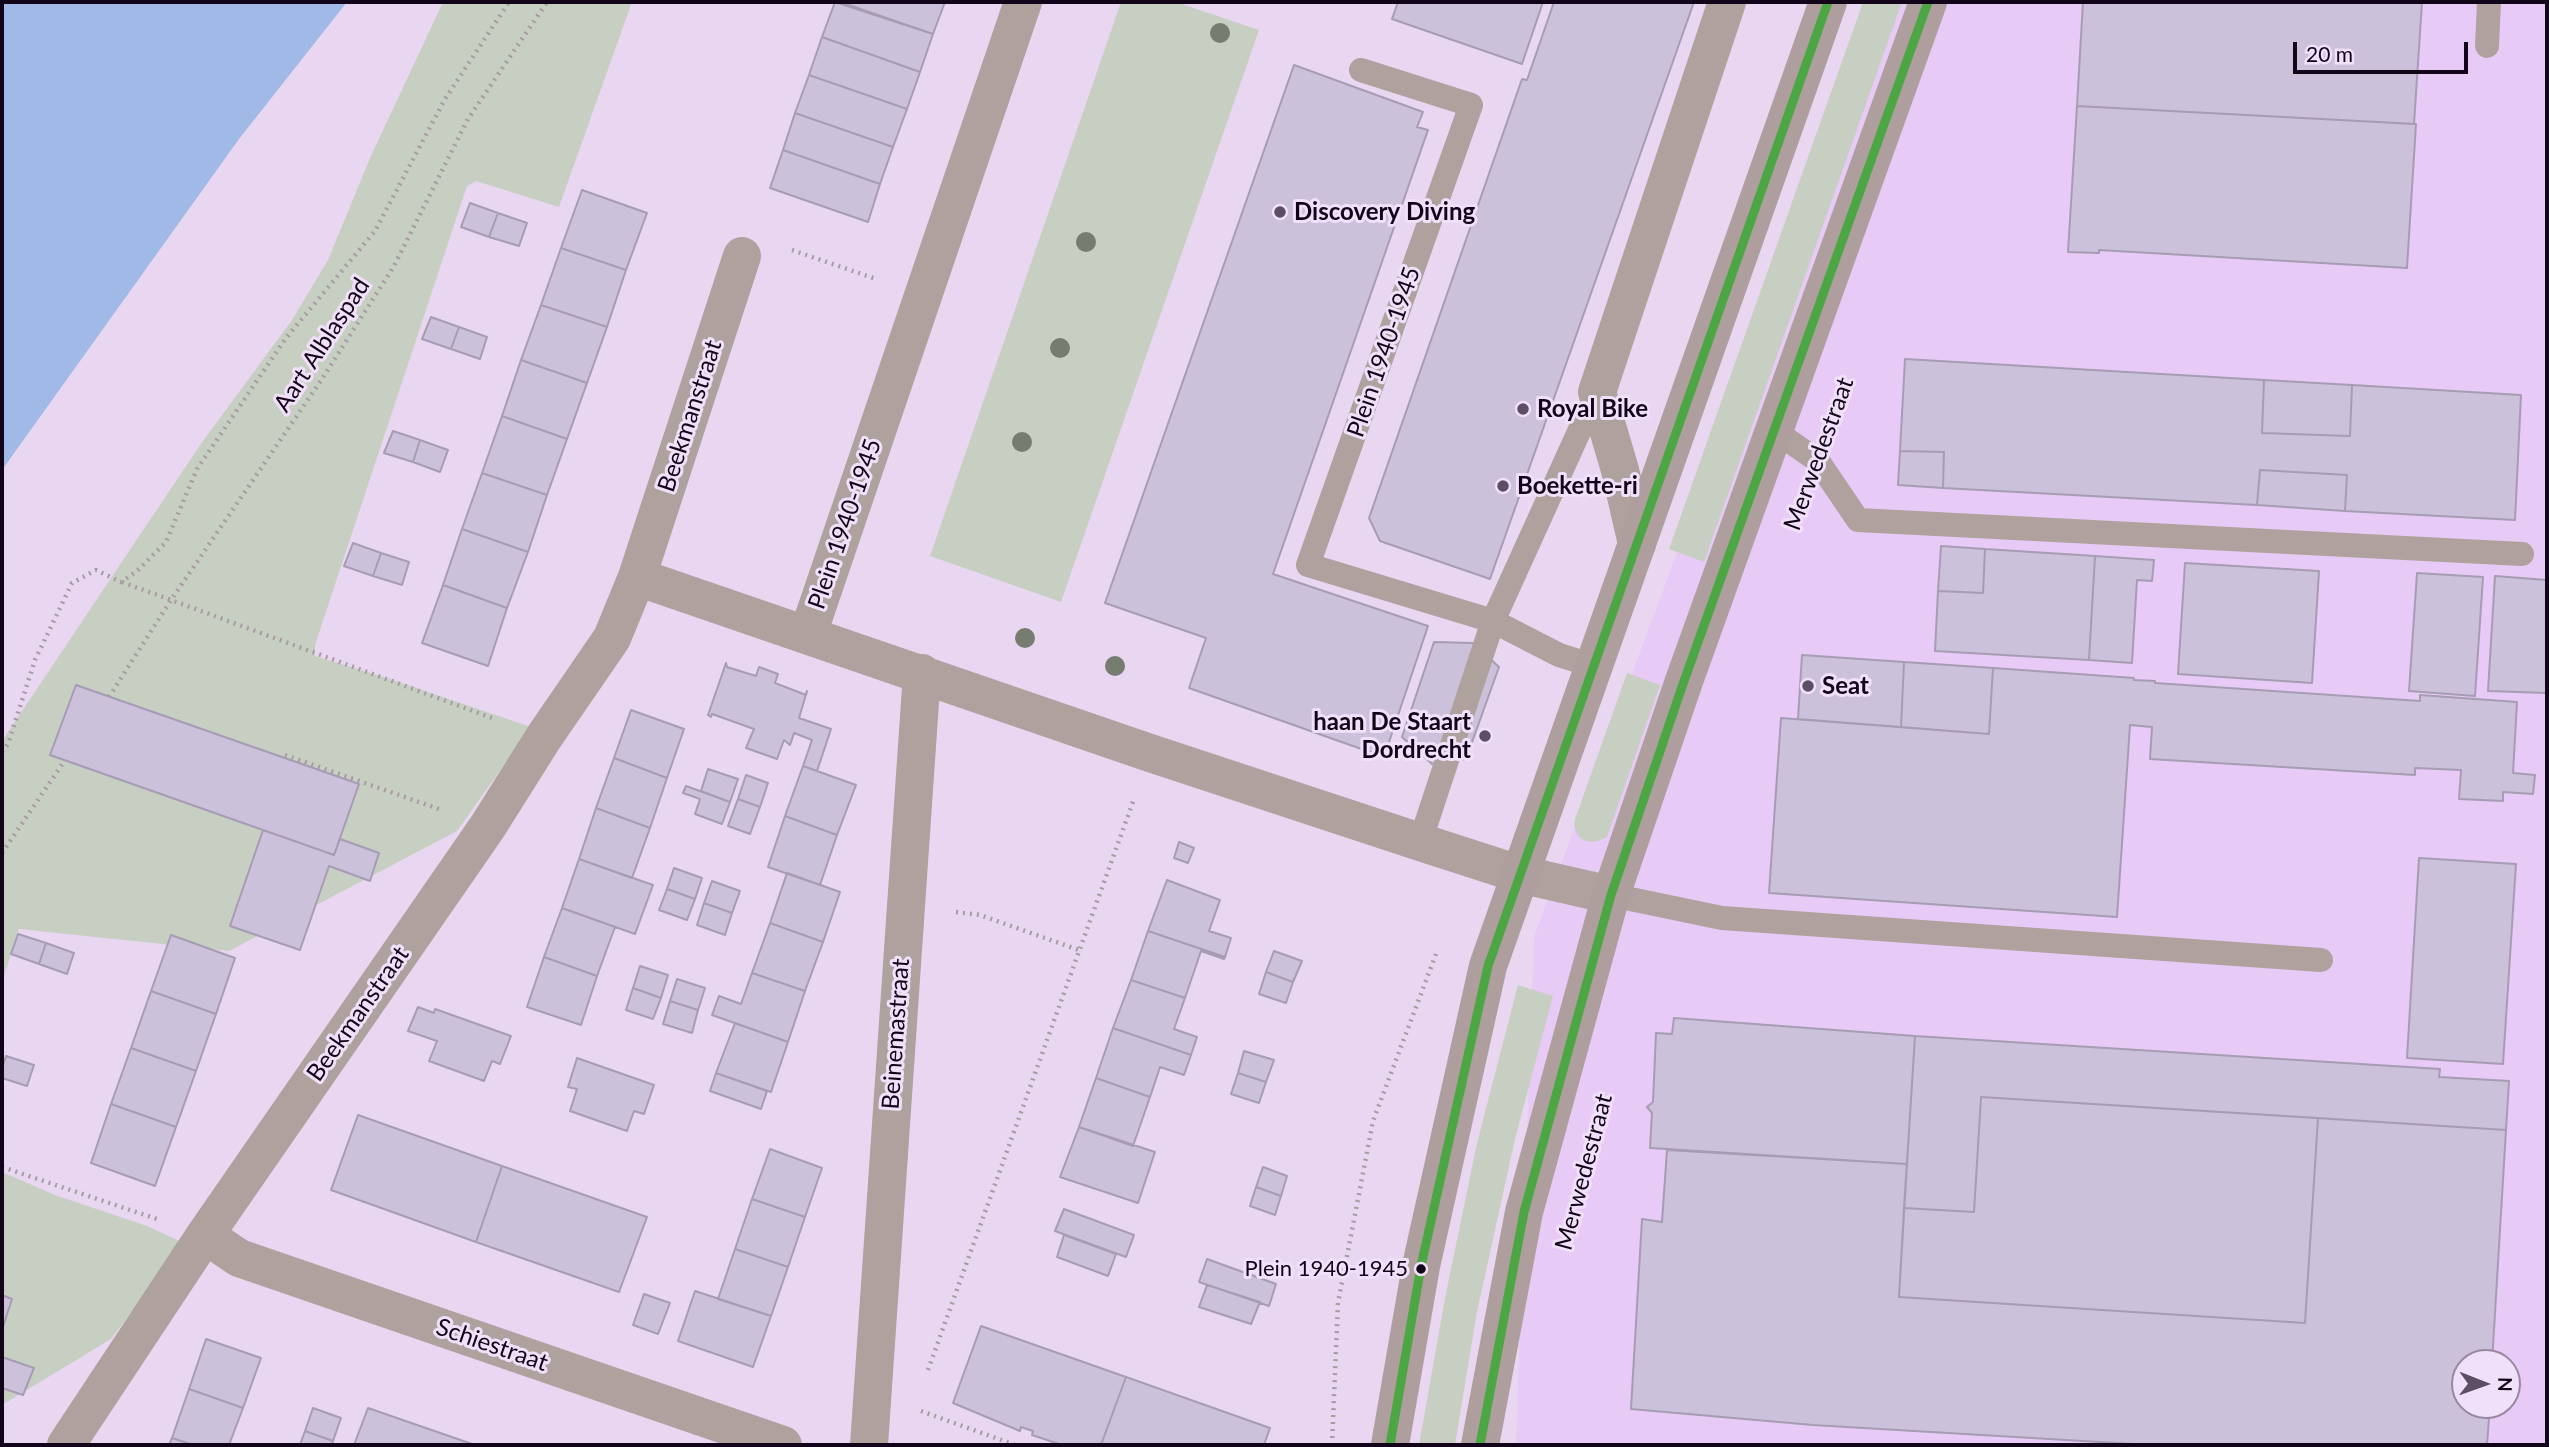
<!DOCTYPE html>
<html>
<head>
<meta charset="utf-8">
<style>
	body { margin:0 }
	#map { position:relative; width:2549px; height:1447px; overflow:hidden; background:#e9d7f2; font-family:Lato,sans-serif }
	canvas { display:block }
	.frame { position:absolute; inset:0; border:4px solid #130519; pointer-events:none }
	.north { position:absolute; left:2451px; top:1349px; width:70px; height:70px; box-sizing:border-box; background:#f1e0f9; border:2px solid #98889f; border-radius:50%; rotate:91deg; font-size:19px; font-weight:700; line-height:28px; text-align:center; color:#130519 }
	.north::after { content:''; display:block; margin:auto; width:24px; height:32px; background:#5e4e65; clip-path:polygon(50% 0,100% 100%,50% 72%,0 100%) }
	.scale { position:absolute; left:2293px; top:42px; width:175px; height:32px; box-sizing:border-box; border:4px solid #130519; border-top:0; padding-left:9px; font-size:21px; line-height:24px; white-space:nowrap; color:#130519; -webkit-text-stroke:5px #f1e0f9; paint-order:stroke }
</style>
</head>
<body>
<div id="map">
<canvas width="2549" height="1447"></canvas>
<div class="frame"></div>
<div class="north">N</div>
<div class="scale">20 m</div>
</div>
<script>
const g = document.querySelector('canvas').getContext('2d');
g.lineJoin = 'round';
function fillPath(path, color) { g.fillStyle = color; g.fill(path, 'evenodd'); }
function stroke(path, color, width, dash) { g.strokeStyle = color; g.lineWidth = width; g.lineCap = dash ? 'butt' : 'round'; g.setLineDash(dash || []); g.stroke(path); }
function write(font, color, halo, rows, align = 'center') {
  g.font = font + ' Lato,sans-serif'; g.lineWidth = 6; g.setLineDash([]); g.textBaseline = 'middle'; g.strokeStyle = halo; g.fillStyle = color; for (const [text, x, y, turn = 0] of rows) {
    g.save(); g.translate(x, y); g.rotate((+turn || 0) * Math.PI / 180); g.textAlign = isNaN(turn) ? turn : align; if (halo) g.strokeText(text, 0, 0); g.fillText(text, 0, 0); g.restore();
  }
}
fillPath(new Path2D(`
	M1882,2h665v1443h-1031l18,-508zM2465,1363h42v42h-42z`), '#e7caf5');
fillPath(new Path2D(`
	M443,2h189l-73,205 -83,-26 -9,5 -152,459v11l75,23 141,48 -74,104 -228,120 -210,-22 -17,53v-241l198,-296 92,-125 36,-60 42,-102z
	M1121,2h55l83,28 -198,572 -131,-46z
	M1863,2h39l-198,560 -35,-13z
	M1627,673l33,12 -53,152c-17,10 -32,4 -33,-15z
	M1518,985l35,11 -38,143 -38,173 -22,133h-36l26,-147 32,-155z
	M2,1172l53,23 92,31 37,17 -73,96 -109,66z`), '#c7cfc3');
fillPath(new Path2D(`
	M2,2h345l-108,137 -237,331z`), '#a1b9e6');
const building = new Path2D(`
	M835,2l98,32 -13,38 -98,-35z
	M840,2h105l-12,32z
	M1398,2h145l-21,62 -130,-45z
	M1554,2h140l-204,577 -110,-38 -11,-23 153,-439 5,1z
	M2083,2h339l-8,122 -337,-18z
	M822,37l98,35 -13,37 -98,-34z
	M1294,65l129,47 -6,15 11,3 -155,444 155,52 -44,131 -195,-69 17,-50 -101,-35z
	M809,75l98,34 -14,38 -98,-34z
	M2077,106l339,18 -9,144 -308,-18v3l-31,-1z
	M795,113l98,34 -13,37 -97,-34z
	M783,150l97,34 -12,38 -98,-34z
	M582,190l65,23 -21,57 -65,-22z
	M470,203l28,10 -9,24 -28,-10z
	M498,213l29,10 -8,23 -30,-9z
	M561,248l65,22 -19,57 -66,-22z
	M541,305l66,22 -20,56 -66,-23z
	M431,317l28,10 -8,22 -29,-10z
	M459,327l28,10 -7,22 -29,-10z
	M1905,359l359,21 -2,53 88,3 2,-51 169,10 -6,125 -170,-9 2,-36 -87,-5 -3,35 -314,-17 1,-36 -44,-1z
	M521,360l66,23 -20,56 -65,-23z
	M2264,380l88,5 -2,51 -88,-3z
	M502,416l65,23 -20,56 -65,-22z
	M393,431l27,9 -7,22 -29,-9z
	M420,440l28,10 -8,22 -27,-10z
	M1900,451l44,1 -1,36 -45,-3z
	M2260,470l87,5 -2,36 -88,-6z
	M482,473l65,22 -19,57 -66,-23z
	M462,529l66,23 -21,56 -64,-23z
	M353,543l28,10 -8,23 -29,-10z
	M1941,546l44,3 -2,44 -45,-2z
	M1985,549l110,7 -6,104 -154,-9 3,-60 45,2z
	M381,553l28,9 -7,23 -29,-9z
	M2095,556l59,4 -2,21 -15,-1 -5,83 -43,-3z
	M2185,563l134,8 -7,112 -134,-9z
	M2417,573l66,4 -8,119 -66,-5z
	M2495,576l52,4v113l-59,-2z
	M443,585l64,23 -19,58 -66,-23z
	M1434,642l39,1 26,24 -33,92 -34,5 -30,-27z
	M1802,655l102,7 -3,65 -103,-8z
	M1904,662l89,6 -4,66 -88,-7z
	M726,663l1,4 29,9 3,-9 19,7 -3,9 31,12 1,-4 -8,27 32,11 -14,42 -14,-5 9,-26 -18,-7 -4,12 -6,-5 -7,19 -31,-11 8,-19 -42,-15 -1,3 -3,-2z
	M1993,668l141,10v2l21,1v2l265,18v-6l97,7 -4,71 22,2 -2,19 -30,-2v9l-44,-2 2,-29 -46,-2v7l-265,-16 2,-32 -22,-2 -13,192 -348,-24 12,-175 208,16z
	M76,685l283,99 -25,71 -284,-100z
	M631,710l53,19 -17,49 -53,-20z
	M614,758l53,20 -17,50 -54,-20z
	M803,766l53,19 -19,50 -52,-19z
	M708,769l30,10 -8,23 -29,-11z
	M746,775l22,8 -8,24 -22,-8z
	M686,786l44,16 -8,22 -27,-10 5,-15 -17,-6z
	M738,799l22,8 -10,27 -22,-8z
	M596,808l54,20 -18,50 -53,-19z
	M785,816l52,19 -17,50 -52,-18z
	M263,830l71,25 6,-16 39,14 -9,28 -41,-15 -29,84 -70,-24z
	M1179,842l15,6 -6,15 -14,-5z
	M2419,858l97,6 -13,200 -96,-6z
	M579,859l74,26 -18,49 -73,-26z
	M674,868l28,10 -7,21 -28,-10z
	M787,873l53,19 -17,50 -53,-19z
	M1167,880l53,20 -11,31 22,7 -6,19 -77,-26z
	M712,881l28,10 -8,22 -28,-10z
	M667,889l28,10 -8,21 -28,-10z
	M704,903l28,10 -7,22 -28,-10z
	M562,908l53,19 -18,49 -53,-19z
	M770,923l53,19 -18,49 -53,-18z
	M1148,931l77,26 -1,2 -23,-8 -16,47 -54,-18z
	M18,934l28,9 -7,21 -28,-10z
	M171,935l64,23 -19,56 -65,-23z
	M46,943l28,10 -7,21 -28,-10z
	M1274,951l28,10 -9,21 -27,-10z
	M544,957l53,19 -16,49 -54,-18z
	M640,966l28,9 -7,23 -28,-10z
	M1266,972l27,10 -7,21 -27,-9z
	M752,973l53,18 -17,51 -76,-27 7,-19 22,8z
	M677,979l28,9 -7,22 -28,-9z
	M1131,980l54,18 -11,31 23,8 -6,18 -78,-27z
	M633,988l28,10 -8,21 -27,-9z
	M151,991l65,23 -20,57 -65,-23z
	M670,1001l28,9 -6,23 -29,-9z
	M418,1007l16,6 1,-4 76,27 -11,28 -8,-3 -8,20 -55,-20 8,-20 -29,-10z
	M1674,1018l241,18 -8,128 -257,-16 2,-35 -5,-6 6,-5 3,-69 16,1z
	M735,1023l53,19 -17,50 -55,-19z
	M1113,1028l78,27 -7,20 -24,-8 -10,30 -54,-19z
	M1915,1036l525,33 -1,8 70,4 -3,49 -525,-33 -7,115 -70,-4z
	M131,1048l65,23 -20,56 -65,-23z
	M1244,1051l30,9 -8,22 -28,-9z
	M6,1056l28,9 -7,21 -25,-8v-10z
	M577,1058l77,27 -10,29 -10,-3 -7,20 -57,-20 7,-22 -9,-2z
	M716,1073l51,18 -6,18 -51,-18z
	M1238,1073l28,9 -7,21 -28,-9z
	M1096,1078l54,19 -17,49 -54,-19z
	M1981,1097l337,21 -13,205 -406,-26 5,-89 70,4z
	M111,1104l65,23 -21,59 -64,-23z
	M358,1115l144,51 -26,76 -145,-52z
	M2318,1118l188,12 -14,233h-27v42h25l-3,40h-337l-337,-20 -182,-16 11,-190 20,3 5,-72 240,14 -8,133 406,26z
	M1079,1127l76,25 -17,51 -78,-26z
	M770,1149l52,19 -17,49 -53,-18z
	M502,1166l145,51 -28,75 -143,-50z
	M1263,1167l24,9 -6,20 -25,-9z
	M1256,1187l25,9 -6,19 -25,-9z
	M752,1199l53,18 -17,50 -53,-18z
	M1064,1209l70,26 -8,22 -71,-26z
	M1064,1235l52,19 -8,22 -51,-19z
	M735,1249l53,18 -17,49 -53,-17z
	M1207,1259l69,25 -7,22 -70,-24z
	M1207,1285l53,17 -9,22 -52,-17z
	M695,1291l76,25 -18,51 -75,-26z
	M644,1294l26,9 -12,31 -25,-9z
	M2,1295l10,4 -10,31z
	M981,1326l145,51 -25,68h-39l-30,-10 1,-4 -12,-4 -1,4 -67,-28z
	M206,1339l55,19 -18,50 -54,-19z
	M2,1357l32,11 -11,27 -21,-7z
	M1126,1377l144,51 -6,17h-163z
	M189,1389l54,19 -14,37h-36l-21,-7z
	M313,1408l28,10 -8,23 -28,-10z
	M368,1408l107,37h-121z
	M305,1431l28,10 -1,4h-32z
	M172,1438l21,7h-24z`);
fillPath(building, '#ccc1da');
stroke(building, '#a69cb3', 2);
stroke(new Path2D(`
	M792,250l84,29
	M122,582l373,137
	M109,697l62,-97 151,-221 72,-113 74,-147 79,-117
	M2,752l6,-8 27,-84 37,-77 24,-13 25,12 16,-11 29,-29 31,-73 89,-131 89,-107 70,-132 64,-97
	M285,755l154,54
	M2,853l63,-93
	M956,912l24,3 99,35
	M2,1167l155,52
	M928,1370l206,-571
	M921,1411l94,34
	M1332,1445l6,-142 35,-182 63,-167`), '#a89ca2', 4.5, [2, 5]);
stroke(new Path2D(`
	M2487,46l2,-44
	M1361,70l110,35 -163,460 185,56 66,34 35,11
	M1775,431l43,30 40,59 664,34
	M1420,842l73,-221 104,-229
	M1611,895l111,23 599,42`), '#aea19e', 24);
stroke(new Path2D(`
	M1637,544l-17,-74 -23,-78 130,-390
	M637,577l513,176 270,89 99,32 92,21
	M808,634l215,-632
	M205,1235l34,23 544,187
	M66,1445l139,-210 283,-409 56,-89 68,-99 25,-61 105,-321
	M869,1445l53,-772`), '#aea19e', 38);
stroke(new Path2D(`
	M1390,1445l31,-179 67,-300 340,-964
	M1480,1445l44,-233 87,-317 73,-214 244,-679`), '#ae9f9e', 38);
stroke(new Path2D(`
	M1390,1445l31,-179 67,-300 340,-964
	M1480,1445l44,-233 87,-317 73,-214 244,-679`), '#4da644', 9);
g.fillStyle = '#777c71';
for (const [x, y] of [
	[1220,33],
	[1086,242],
	[1060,348],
	[1022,442],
	[1025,638],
	[1115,666]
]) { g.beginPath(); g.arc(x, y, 10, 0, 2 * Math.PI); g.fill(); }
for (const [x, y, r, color] of [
	[1280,212,7,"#5e4e65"],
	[1523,409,7,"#5e4e65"],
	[1503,486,7,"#5e4e65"],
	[1808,686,7,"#5e4e65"],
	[1485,736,7,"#5e4e65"],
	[1421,1269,6,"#130519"]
]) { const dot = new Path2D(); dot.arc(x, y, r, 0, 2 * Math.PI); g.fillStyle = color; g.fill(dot); stroke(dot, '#f1e0f9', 2.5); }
write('22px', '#130519', '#f1e0f9', [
	["Plein 1940-1945",1408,1269]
], 'right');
write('bold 24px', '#130519', '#f1e0f9', [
	["Discovery Diving",1294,212],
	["Royal Bike",1537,409],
	["Boekette-ri",1517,486],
	["Seat",1822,686],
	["haan De Staart",1471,722,"right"],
	["Dordrecht",1471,750,"right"]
], 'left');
write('24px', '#130519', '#f1e0f9', [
	["Aart Alblaspad",322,345,-57],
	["Plein 1940-1945",1384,352,-71],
	["Beekmanstraat",690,416,-72],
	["Merwedestraat",1819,454,-70],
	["Plein 1940-1945",845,524,-71],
	["Beekmanstraat",358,1014,-55],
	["Beinemastraat",896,1034,-86],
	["Merwedestraat",1584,1172,-75],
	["Schiestraat",492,1345,19]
]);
</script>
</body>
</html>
